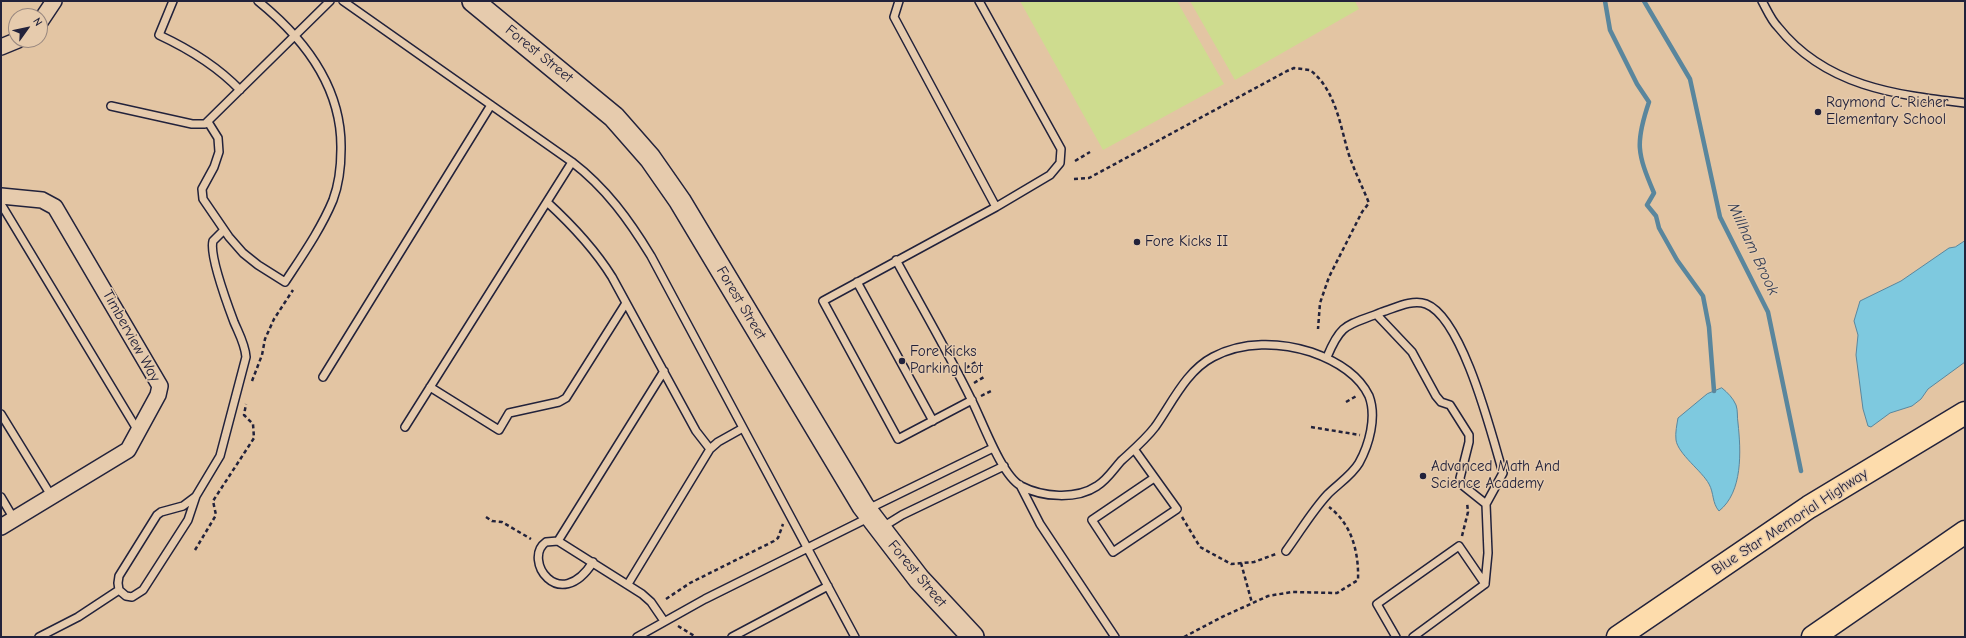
<!DOCTYPE html>
<html>
<head>
<meta charset="utf-8">
<style>
	body { margin:0 }
	#map { position:relative; width:1966px; height:638px; overflow:hidden; background:#e3c5a3; font-family:"Comic Neue",sans-serif }
	canvas { display:block }
	.frame { position:absolute; inset:0; border:2px solid #22223b; pointer-events:none }
	.north { position:absolute; left:8px; top:8px; width:40px; height:40px; box-sizing:border-box; background:#e6cbad; border:1px solid #98877f; border-radius:50%; rotate:57deg; font-size:11px; font-weight:700; line-height:16px; text-align:center; color:#22223b }
	.north::after { content:''; display:block; margin:auto; width:14px; height:18px; background:#22223b; clip-path:polygon(50% 0,100% 100%,50% 72%,0 100%) }
</style>
</head>
<body>
<div id="map">
<canvas width="1966" height="638"></canvas>
<div class="frame"></div>
<div class="north">N</div>
</div>
<script>
const g = document.querySelector('canvas').getContext('2d');
g.lineJoin = 'round';
function fillPath(path, color) { g.fillStyle = color; g.fill(path, 'evenodd'); }
function stroke(path, color, width, dash) { g.strokeStyle = color; g.lineWidth = width; g.lineCap = dash ? 'butt' : 'round'; g.setLineDash(dash || []); g.stroke(path); }
function write(font, color, halo, rows, align = 'center') {
  g.font = font + ' "Comic Neue",sans-serif'; g.lineWidth = 3; g.setLineDash([]); g.textBaseline = 'middle'; g.strokeStyle = halo; g.fillStyle = color; for (const [text, x, y, turn = 0] of rows) {
    g.save(); g.translate(x, y); g.rotate((+turn || 0) * Math.PI / 180); g.textAlign = isNaN(turn) ? turn : align; if (halo) g.strokeText(text, 0, 0); g.fillText(text, 0, 0); g.restore();
  }
}
fillPath(new Path2D(`
	M1020,1h157l47,83 -121,66z
	M1190,1h165l4,8 -124,71z`), '#cedc8f');
const water = new Path2D(`
	M1965,241v121l-37,27 -7,10 -9,7 -22,7 -19,14 -3,-1 -5,-17 -7,-54 2,-20 -4,-14 6,-20 41,-20 48,-33 6,-1z
	M1722,388c6,5 11,10 14,17 2,5 1,13 2,18 3,28 5,69 -19,88 -7,-8 -5,-18 -10,-27 -7,-13 -31,-30 -33,-44 -1,-7 1,-16 2,-22l29,-24z`);
fillPath(water, '#7ec9df');
stroke(water, '#59869d', 1);
stroke(new Path2D(`
	M1605,1l5,29 27,54 12,18c-14,41 -12,51 5,91l-7,12 9,11 3,12 18,32 26,36 6,31 5,64
	M1644,1l46,78 30,138 48,95 33,159`), '#59869d', 4.5);
const lane = new Path2D(`
	M173,1l-14,34c30,14 58,31 81,55
	M343,1l229,161c34,26 57,58 79,94l204,381
	M899,1l-5,16 102,190
	M1762,1c5,9 9,19 16,26 47,59 117,68 187,76
	M111,106l81,18h13l125,-123
	M208,122l10,16 1,14 -5,15 -12,22 1,10 26,38 14,16 15,12 27,17c17,-26 36,-53 48,-82 6,-16 8,-33 8,-51 1,-62 -36,-110 -83,-148
	M547,202c25,23 47,46 65,75l84,154 14,18
	M1,204l137,227
	M896,260c25,46 52,92 75,139 11,21 30,76 50,87 21,11 55,14 76,0 10,-6 16,-16 24,-25 12,-11 24,-21 34,-34 17,-24 31,-56 58,-70 30,-16 67,-15 98,-5 23,8 47,21 58,44 8,21 0,49 -10,67 -7,12 -21,21 -31,31 -16,17 -28,38 -42,57
	M857,282l76,139
	M1377,315l35,37 24,44 5,6 9,3 19,30v7l-9,36 1,6 25,20 2,49 -3,31 -72,53
	M1327,357c15,-36 21,-31 55,-45 13,-4 30,-13 44,-8 37,14 66,132 77,169l-17,31
	M323,377l168,-272
	M430,387l69,43 10,-17 50,-11 7,-4 60,-95
	M972,400l-74,39 -75,-138 173,-94 54,-32 10,-12 1,-14 -82,-148
	M1,414l51,83
	M405,427l167,-265
	M1134,449l43,60 -64,43 -21,-32 62,-42
	M1020,485l20,39 75,113
	M1,497l13,22
	M868,509l125,-61
	M881,528l21,-13 102,-49
	M558,541l106,-170
	M593,562c-34,53 -71,-3 -47,-20l12,-1 84,53 9,8 13,19
	M628,584l82,-135 8,-7 25,-14
	M119,590l7,6 6,1 11,-7 45,-70 8,-24 24,-40 26,-99c-1,-13 -7,-23 -12,-35 -6,-16 -25,-67 -21,-81l11,-11
	M39,637l39,-20 41,-27 -1,-7 1,-7 38,-61 4,-3 22,-6 12,-9
	M637,637l68,-38 165,-82
	M732,637l96,-51
	M1396,637l-19,-33 82,-58 26,38`);
const street = new Path2D(`
	M40,22l14,-21
	M1,47l17,-7
	M1,196l41,4 13,7 105,179 -2,9 -30,55 -127,77`);
const secondary = new Path2D(`
	M473,1l141,116 36,41 30,43 183,305 56,73 54,58`);
const highway = new Path2D(`
	M1618,637l191,-130 156,-94
	M1813,637l152,-105`);
stroke(lane, '#22223b', 10);
stroke(street, '#22223b', 18);
stroke(secondary, '#22223b', 24);
stroke(highway, '#22223b', 25);
stroke(new Path2D(`
	M1075,161l15,-9
	M1074,179l15,-1 198,-107 7,-3 16,2c25,19 30,54 38,82 6,18 14,34 21,51l-7,9 -33,65 -9,26 -2,26
	M966,368l10,-6
	M252,381l10,-26 3,-16 9,-20 19,-29
	M974,383l10,-6
	M981,396l10,-5
	M1346,402l12,-7
	M1311,427l49,8
	M486,517l6,4 10,1 29,17
	M1182,517l18,30 31,17 23,-2 22,-8
	M1462,536l6,-24 -1,-10
	M195,550l21,-35 -3,-14 41,-63 -1,-14 -9,-9 2,-11
	M1241,563l11,40
	M666,599l24,-16 84,-42 4,-3 5,-14
	M678,626l18,11
	M1184,637l38,-20 46,-21 24,-4 45,1 21,-13c1,-27 -6,-56 -29,-73`), '#22223b', 2.5, [4, 3]);
stroke(lane, '#e6cbad', 7);
stroke(street, '#e6cbad', 15);
stroke(secondary, '#e6cbad', 21);
stroke(highway, '#fddcac', 22);
for (const [x, y, r, color] of [
	[1818,112,4,"#22223b"],
	[1137,242,4,"#22223b"],
	[902,361,4,"#22223b"],
	[1423,476,4,"#22223b"]
]) { const dot = new Path2D(); dot.arc(x, y, r, 0, 2 * Math.PI); g.fillStyle = color; g.fill(dot); stroke(dot, '#e6cbad', 1.5); }
write('15px', '#22223b', '#e6cbad', [
	["Forest Street",539,54,39],
	["Forest Street",741,303,59],
	["Timberview Way",131,336,61],
	["Blue Star Memorial Highway",1790,522,-33],
	["Forest Street",917,574,50]
]);
write('15px', '#22223b', '#e6cbad', [
	["Raymond C. Richer",1826,103],
	["Elementary School",1826,120],
	["Fore Kicks II",1145,242],
	["Fore Kicks",910,352],
	["Parking Lot",910,369],
	["Advanced Math And",1431,467],
	["Science Academy",1431,484]
], 'left');
write('italic 16px', '#303b54', '#e6cbad', [
	["Millham Brook",1753,249,65]
]);
</script>
</body>
</html>
